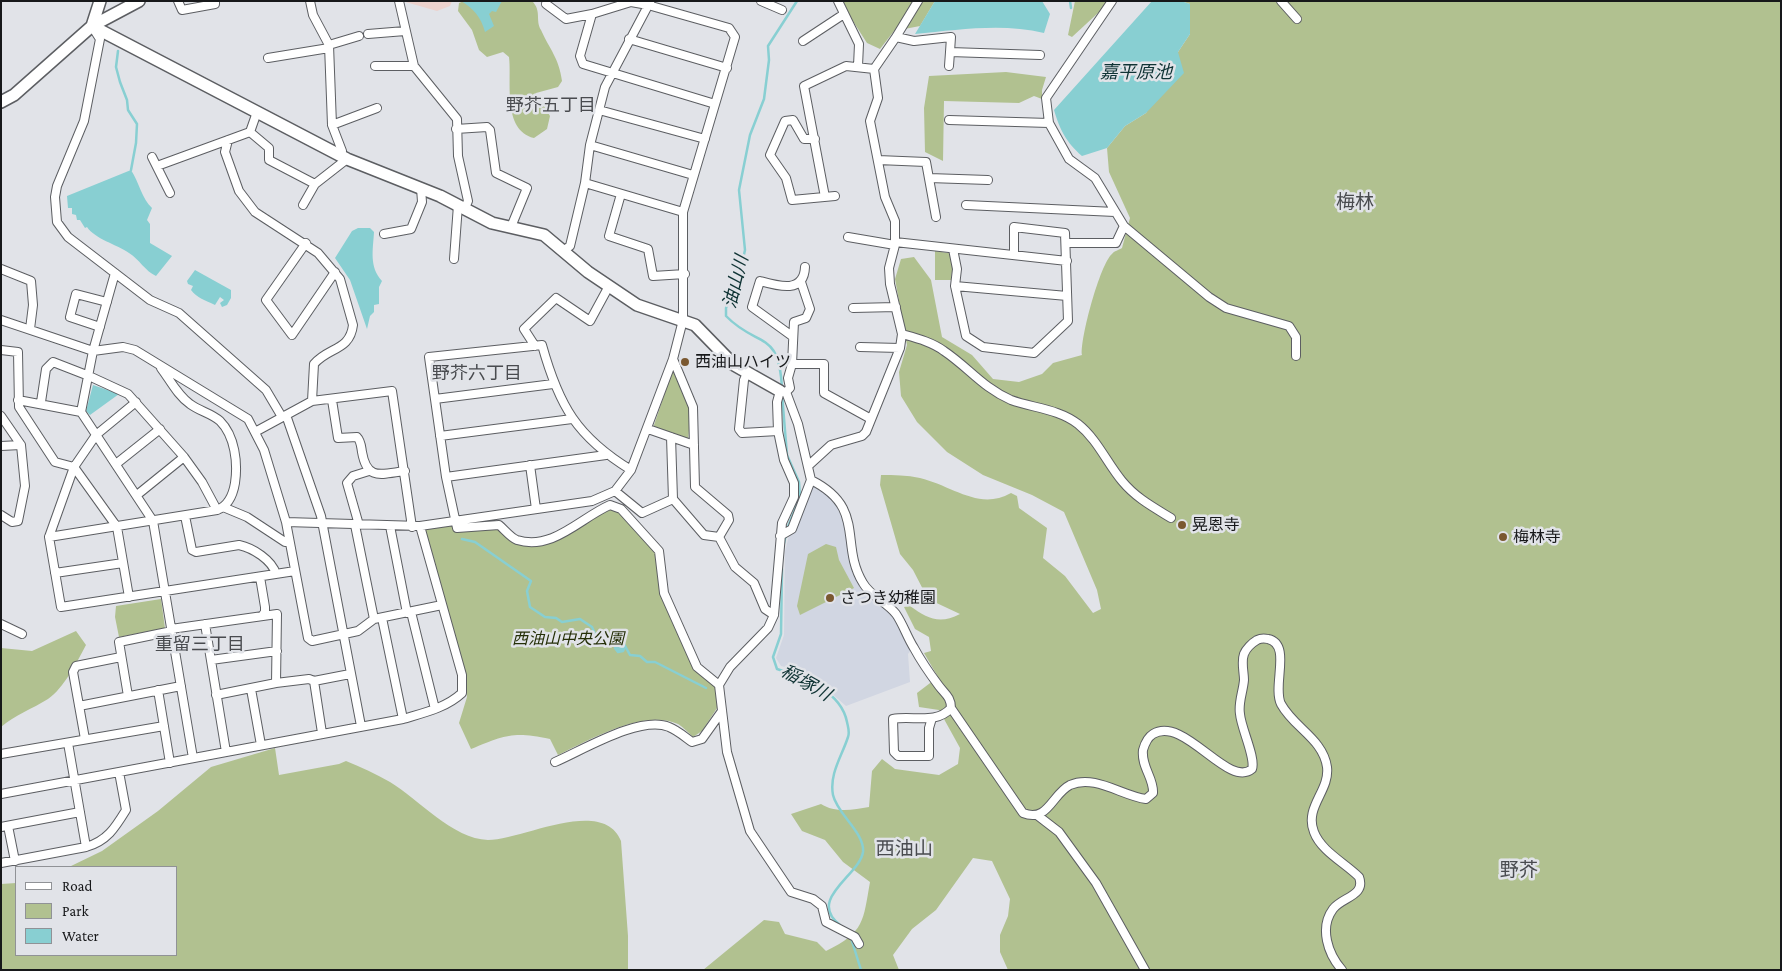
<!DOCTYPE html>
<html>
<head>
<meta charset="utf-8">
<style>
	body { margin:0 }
	#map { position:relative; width:1782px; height:971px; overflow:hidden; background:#e1e3e8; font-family:"Crimson Pro",serif }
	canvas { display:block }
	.frame { position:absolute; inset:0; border:2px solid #17181a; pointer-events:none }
	.legend { position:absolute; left:15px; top:866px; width:162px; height:90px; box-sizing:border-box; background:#e1e3e8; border:1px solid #909296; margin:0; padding:6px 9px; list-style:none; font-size:15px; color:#17181a }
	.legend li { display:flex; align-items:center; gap:10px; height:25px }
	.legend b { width:25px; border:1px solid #909296 }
</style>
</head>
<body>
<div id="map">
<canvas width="1782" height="971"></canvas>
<div class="frame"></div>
<ul class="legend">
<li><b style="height:6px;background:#fff"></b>Road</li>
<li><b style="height:14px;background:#b1c190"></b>Park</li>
<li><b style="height:14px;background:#88cfd2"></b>Water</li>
</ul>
</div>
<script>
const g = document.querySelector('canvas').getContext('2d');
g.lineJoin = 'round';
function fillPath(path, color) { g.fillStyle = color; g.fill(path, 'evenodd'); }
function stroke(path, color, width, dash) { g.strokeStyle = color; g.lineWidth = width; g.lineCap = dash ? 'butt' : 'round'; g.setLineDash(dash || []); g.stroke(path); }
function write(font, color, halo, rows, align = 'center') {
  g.font = font + ' "Crimson Pro","Noto Sans JP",serif'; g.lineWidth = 5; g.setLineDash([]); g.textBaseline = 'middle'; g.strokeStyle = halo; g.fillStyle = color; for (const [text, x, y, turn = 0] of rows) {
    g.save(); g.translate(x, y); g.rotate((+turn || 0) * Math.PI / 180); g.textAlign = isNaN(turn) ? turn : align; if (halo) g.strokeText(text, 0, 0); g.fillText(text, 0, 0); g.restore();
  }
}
fillPath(new Path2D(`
	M816,485l6,3 20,22 6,14 4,43 9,19 28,23 23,40 -4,5 2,28 -64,24 -32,-28 -14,-7 -19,-5 -5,-8 8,-23 1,-83 4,-17 6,-4 17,-44z`), '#d1d6e2');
fillPath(new Path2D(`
	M402,1h50l-2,5 -13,5z`), '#ecd2cd');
fillPath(new Path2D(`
	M464,1l23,11 11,-11h34c10,10 3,19 9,29 9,20 18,28 21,51l-4,6 -22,6 -3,6 10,5 7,12 -3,13 -13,9c-32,-8 -22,-56 -25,-81l-6,-5 -16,5 -8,-7 -7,-20 -14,-19 1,-8z
	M840,1h95l-15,25 -26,5 -14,18 -13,-6z
	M1075,1h36l-39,36 -4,-2z
	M1181,1h600v969h-773l-8,-18v-17l8,-19 2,-17 -18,-38 -19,-3 -37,52 -24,19 -19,26 6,15h-196l61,-50 15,2 6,12 32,8 9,9c39,-19 37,-30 44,-69l-27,-20 -18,-22 -23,-9 -11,-17 30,-10c14,9 32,6 48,3l3,-36 10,-12 13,10 44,6 19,-11 2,-16 -21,-38 -20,-3 -2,-14 21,-16 -14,-24 7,-2 -2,-14 -14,-8 -11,-22 6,-1c17,12 29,19 50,8l-32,-15 -15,-29 -13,-16 -20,-69 1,-10c13,0 26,0 39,3 33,8 59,33 91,15l6,3 2,12 28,20 -4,30 22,18 28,37 8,-4 -4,-19 -33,-78 -32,-17 -49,-20 -36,-23 -30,-30 -16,-26 -2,-24 8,-27 -12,-66 6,-20 13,-2 17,23 11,57 30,18 21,24 26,3 23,-8 11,-11 29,-8c-2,-16 18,-91 30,-101 2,-3 7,-4 10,-6l8,-30 -21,-46 -2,-24 18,-22 21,-13 32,-61 12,-18v-30z
	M1006,72l40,5 -4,13v9l-8,-3 -15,7 -75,-2 -1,60 -18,-9 -1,-44 5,-32z
	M935,251l19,3 -3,26h-16z
	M672,372h2l17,37 -3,32 -35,-13z
	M610,505l11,4 38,42 5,42 33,74 22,18 2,17 -19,29 -9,6c-4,-4 -10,-10 -15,-13 -34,-16 -89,16 -120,31l-8,-16c-37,-8 -45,-4 -79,10l-12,-26 8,-26 -2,-22 -41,-149 31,-4 2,6 42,-3 17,15 29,1z
	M826,544l10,3 3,13 15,28 -54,27 -3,-9 11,-52z
	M161,599l4,29 -46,9 -4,-20 1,-11z
	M76,631l10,14c-9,17 -22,43 -38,54 -16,10 -33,16 -47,28v-79l31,3z
	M275,748l4,27 60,-11 7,-3c15,6 30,13 44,21 28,17 63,57 98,58 34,0 115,-44 133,1l7,95v34h-627v-86l15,-1v72h160v-88h-107l33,-16 56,-40 53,-44z`), '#b1c190');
fillPath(new Path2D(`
	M461,1h41l-6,11 -4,-1 -3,3 5,12 -9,6c-4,-15 -12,-24 -24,-31z
	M935,1h107l8,13 -6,19c-42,-10 -86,-3 -129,1z
	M1152,1h29l9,3v30l-12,18 6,21 -38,40 -21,13 -18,22 -25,8c-16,-14 -22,-26 -28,-46z
	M131,170c8,12 11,29 21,38l-5,12 3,4v19l22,13 -16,20c-11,-5 -17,-17 -27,-23 -13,-9 -34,-14 -42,-26l-2,1 -5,-8h-3l-1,-5 -4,-1v-6h-4l-1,-12z
	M358,228h12l4,4c-1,18 -5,35 8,49l-3,6v17l-5,1v7l-4,4 -3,13 -17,-49 -15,-22 17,-27z
	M195,270l36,20v8l-4,7 -5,2 -2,-4 4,-3 -4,-3 -5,8c-10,-5 -18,-7 -24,-15l2,-4 -5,-2 -1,-3z
	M93,385l26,9 -29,21 -4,-4z`), '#88cfd2');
stroke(new Path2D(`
	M1070,1l1,7
	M118,51l-2,16 4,15 7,18 1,10 9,14 -1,19 -5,27
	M782,389c-3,-61 -24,-40 -56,-73v-8l14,-36 5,-22 -6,-60 11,-55 14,-36 5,-39 -1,-14 29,-45
	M782,394l5,61 12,27 1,15 -13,32
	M462,539l13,3 56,39 -4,10 3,16 15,10 11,1 6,4 18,-3 12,8 3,7 29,10 6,11 10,1 7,6h8l51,26
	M783,548l3,-14
	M782,569l-1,65 -8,23 4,12c26,8 64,22 70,53 1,5 3,10 1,15 -6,19 -19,37 -15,58 4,19 32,38 30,57 -3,23 -57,47 -23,73
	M618,644l-3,4 3,4 5,-1 2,-4
	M618,644l-2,4 2,3h4l1,-2v-3l-4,-1 -1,4 2,1 2,-2 -2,-2v2
	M851,938l10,32`), '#88cfd2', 2.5);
const street = new Path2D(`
	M178,1l4,9 33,-6v-3
	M310,1l3,14 16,30 3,80 10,26 -2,4
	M399,1l15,65 43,53 1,37 10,45 -3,7
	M761,1l21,9
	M838,1l21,43 -1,22
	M1281,1l16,18
	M592,14l-12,42 3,8 132,40
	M93,28l7,11 -16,82 -27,65 -2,11 2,25 11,15 82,63 29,13 87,77 16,27
	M368,34l37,-3
	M896,37l22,-36
	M629,39l98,29
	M803,41l41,-27
	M329,45l30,-9
	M268,58l61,-10
	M375,66h39
	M949,66l1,-14
	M874,69l22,-32 18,4 37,-4 -1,15 90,3
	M599,110l106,29
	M949,120l100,3
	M332,125l45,-17
	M456,129l31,-2 3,3 6,43 31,15 -16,39
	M250,132l19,16v12l46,24
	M815,139h-11l-11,-19 -8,1 -15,34 16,23 6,22 43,-4
	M228,140l-3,12 14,39 16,21 63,41 22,26 13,46c-3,26 -25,22 -39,39l-2,37
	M590,145l103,30
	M152,157l18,36
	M878,160l48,2 10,55
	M157,166l93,-34 7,-20
	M929,178l59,2
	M585,183l98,29
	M621,194l-12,42 39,13 5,27 32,-2
	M303,205l12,-21 32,-25
	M966,205l149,7
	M1124,226l85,71 17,11 63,18 7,11v19
	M384,234l27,-5 11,-27 -1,-14
	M848,237l47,8
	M895,242l172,19
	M306,243l-40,57 26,35 43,-63
	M1066,243h50l8,-17 -29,-48 -26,-19 -20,-36 -3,-25 66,-97
	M953,249l4,20 -2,17 11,50 17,11 51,6 34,-32 -3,-88 -51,-6v28
	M564,250l6,-4 15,-63 5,-38 15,-58 45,-85
	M454,259l4,-54
	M1,269l30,12 2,24 -3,24
	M115,273l-22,78 -12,61 72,109 40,237
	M955,286l112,10
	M853,308l43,-1
	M1,320l92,31 30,-4 12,3 113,69 16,31 22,72 22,116 4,3 46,-10 16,-12 68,-14
	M100,327l-30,-10 6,-23 31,8
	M902,334c14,4 30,8 42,17 24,16 39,37 67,49 22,8 48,9 67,24 19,15 29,39 44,57 14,17 31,26 49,37
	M792,336l-40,-29 8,-26c18,5 44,13 45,-14
	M535,346l-11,-17 32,-31 34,23 19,-35
	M860,347l40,1
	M1,350l17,2 1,55 36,55 19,5 43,60 12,70
	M673,359l20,48 2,80 33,28 1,5 -10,17 16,30 19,16 11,26 9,6
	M792,364h32v29l47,26
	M747,373l-3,7 -5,49 3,4 36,-2
	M786,392l-6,-1 -3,11 1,29 6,29 10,23v14l-12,26 -8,92 -6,13 -38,39 -11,18 8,67 23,79 41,61 22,7 9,7 4,16 29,15 4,7
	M786,392l4,-4 -2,-10 4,-14 2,-42 12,-4 4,-9 -9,-27
	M435,399l118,-15
	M18,400l63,12
	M332,400l6,38 19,-1c4,4 4,9 5,15 5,29 19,22 43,19
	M41,402l5,-33 7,-7 36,14 39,18 56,63 18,25 15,28c11,-4 16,-15 18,-27 3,-20 0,-47 -15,-62 -9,-8 -21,-10 -30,-17 -12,-8 -20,-24 -29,-36
	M136,402l-40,33 -22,32 -25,70 12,70 234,-36
	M286,415l35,101 40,210
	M1,416l20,29 4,41 -7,35 -6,1 -11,-7
	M648,429l46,16
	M255,432l57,-31 80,-10 20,136
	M440,436l132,-17
	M671,437l2,62 31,36 15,2
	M1,446l20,-1
	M116,464l44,-35
	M530,465l6,44
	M808,466l23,-21 31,-9 4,-4 34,-84 2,-14 -12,-50 -1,-16 6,-23v-24l-10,-24 -15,-76 8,-23 -4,-29 -28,-3 -42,20 21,111
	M631,470c-54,-33 -72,-64 -89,-125l-113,12 17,120 11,51 42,-3c5,4 12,13 18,15 36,11 63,-22 93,-35l11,4 38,42 5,42 33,74 22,18
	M446,477l160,-22
	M811,480c56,28 28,64 52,103 7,13 24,19 33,31 7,10 11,23 18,34 7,13 16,26 25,38 6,8 12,11 12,22 -15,17 -39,7 -58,11l1,33 4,4h31v-28l3,-10
	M615,491l27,22 31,-14
	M137,495l47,-38
	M223,507l24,10 38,25h4
	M185,516l7,34 4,2 43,-7c14,3 33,15 37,29
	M286,522l134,4 172,-25 23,-10 16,-21 42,-111 10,-39v-108l52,-175 -6,-9 -81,-23 -17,-3 -39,12 -26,5 -20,-15
	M355,525l19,94
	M359,525l-12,-42 6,-7 16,-5
	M390,526l17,87
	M780,536l12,-7 19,-49 -13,-56 -12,-32
	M49,537l168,-27
	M55,573l68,-10
	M260,577l5,30v5l-3,4
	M411,612l24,97
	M382,618l21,101
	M1,624l21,10
	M205,624l21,128
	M171,629l106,-15 -1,69 -60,12
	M211,660l66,-9
	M314,681l36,-7
	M276,683l33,-4 5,2 8,52
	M251,689l10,56
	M158,690l12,73
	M128,696l-9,-54 53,-11
	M79,706l102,-20
	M951,708l72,105c25,10 29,-19 47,-28 25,-11 52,11 76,14l7,-6c1,-15 -12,-26 -10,-43 2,-7 5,-13 10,-16 31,-19 75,55 99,35 4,-11 -11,-41 -12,-55 -2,-11 3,-22 4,-34 0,-8 -3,-18 0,-26 2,-5 8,-11 13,-14 4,-2 7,-2 11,-1 24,5 4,47 13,65 13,24 42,35 46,63 3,24 -23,40 -13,65 7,19 31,31 45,45 7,19 -17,20 -26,32 -14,19 -5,45 9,61
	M85,739l-12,-67 3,-6 45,-9
	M68,743l18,104
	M1,754l163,-28
	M555,762c28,-12 85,-47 114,-35 8,3 16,10 23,15l10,-3 20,-28
	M1,794l402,-75c20,-6 43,-11 59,-26v-18l-42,-149
	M1037,815l22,17 37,51 49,87
	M8,826l7,35
	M1,827l79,-15
	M1,863l85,-16c21,-6 29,-19 40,-37l-7,-38`);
const secondary = new Path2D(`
	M92,26l255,133 93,37 52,27 52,12 44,37 49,33 58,20 39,40 46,26
	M92,26l47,-25
	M1,102l13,-7 78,-69 8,-25`);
stroke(street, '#5c5e62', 10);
stroke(secondary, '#5c5e62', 14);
stroke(street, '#fff', 8);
stroke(secondary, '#fff', 11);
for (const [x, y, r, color] of [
	[685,362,5,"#7a5830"],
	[1182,525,5,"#7a5830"],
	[1503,537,5,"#7a5830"],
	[830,598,5,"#7a5830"]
]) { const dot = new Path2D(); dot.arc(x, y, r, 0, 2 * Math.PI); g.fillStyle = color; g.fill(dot); stroke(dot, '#e1e3e8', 2); }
write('16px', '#17181a', '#e1e3e8', [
	["西油山ハイツ",695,362],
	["晃恩寺",1192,525],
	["梅林寺",1513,537],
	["さつき幼稚園",840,598]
], 'left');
write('italic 16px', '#252f07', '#e1e3e8', [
	["西油山中央公園",568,639]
]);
write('italic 18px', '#0f3334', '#e1e3e8', [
	["嘉平原池",1136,72],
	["油山川",736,282,-76],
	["稲塚川",806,683,30]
]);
write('18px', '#494b4f', '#e1e3e8', [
	["野芥五丁目",551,105],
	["野芥六丁目",477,373],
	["重留三丁目",200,644]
]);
write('19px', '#494b4f', '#e1e3e8', [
	["梅林",1355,202],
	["西油山",904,849],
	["野芥",1519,870]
]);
</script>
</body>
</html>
